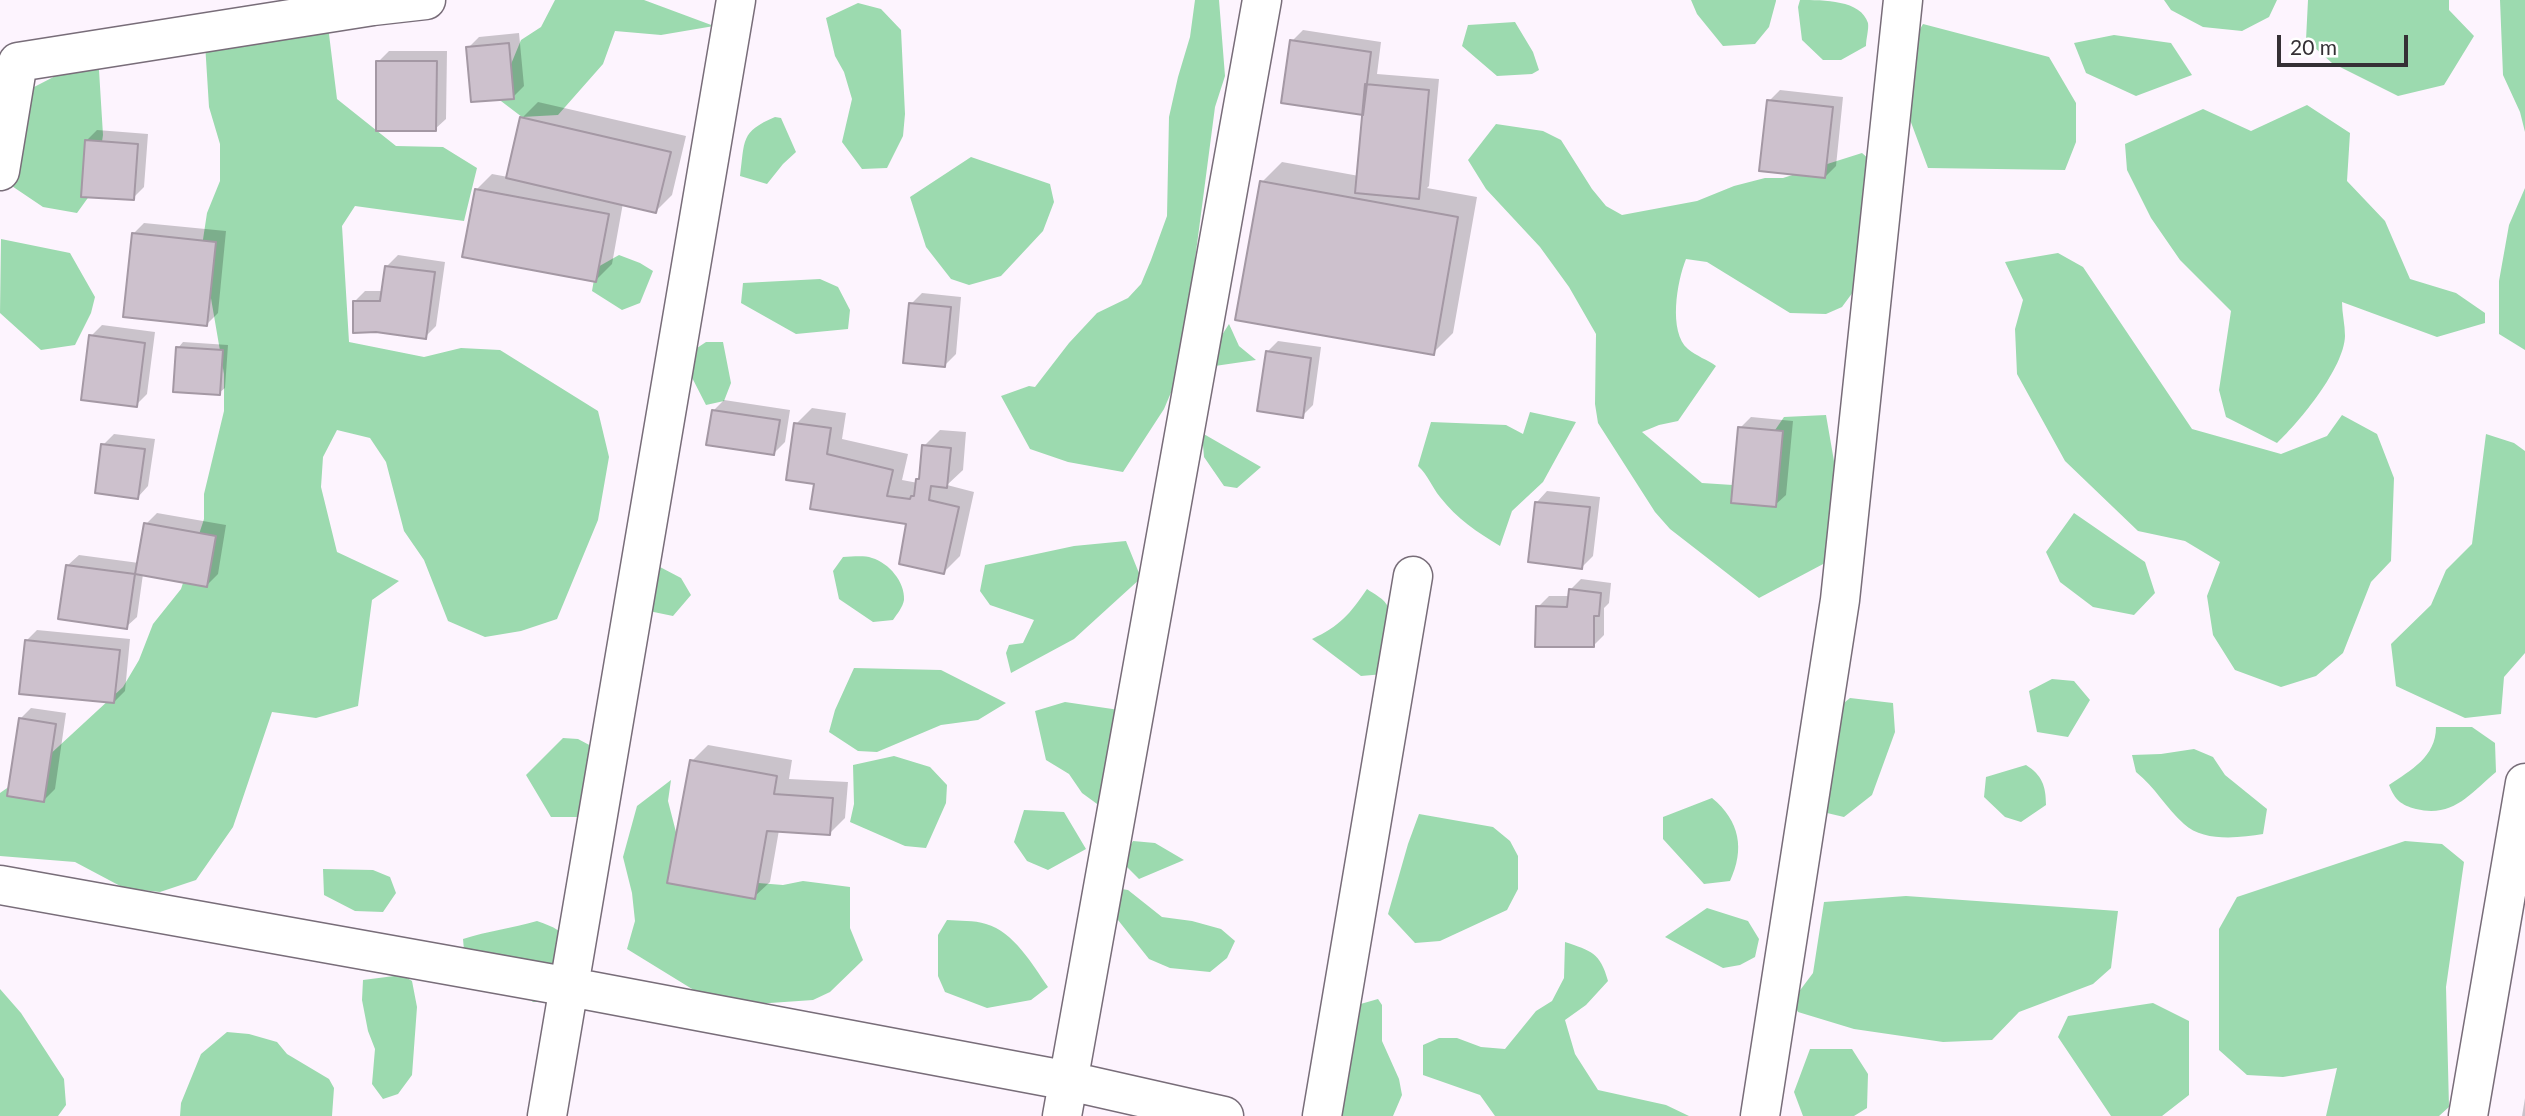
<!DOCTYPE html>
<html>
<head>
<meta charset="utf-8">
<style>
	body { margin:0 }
	#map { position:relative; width:2525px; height:1116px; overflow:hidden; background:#fdf4fe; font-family:Lato,sans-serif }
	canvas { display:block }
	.scale { position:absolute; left:2277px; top:35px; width:131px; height:32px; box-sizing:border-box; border:4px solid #353035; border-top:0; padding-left:9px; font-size:21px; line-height:24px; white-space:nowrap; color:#353035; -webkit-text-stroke:5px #fff; paint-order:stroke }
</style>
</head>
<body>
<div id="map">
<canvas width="2525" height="1116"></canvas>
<div class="scale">20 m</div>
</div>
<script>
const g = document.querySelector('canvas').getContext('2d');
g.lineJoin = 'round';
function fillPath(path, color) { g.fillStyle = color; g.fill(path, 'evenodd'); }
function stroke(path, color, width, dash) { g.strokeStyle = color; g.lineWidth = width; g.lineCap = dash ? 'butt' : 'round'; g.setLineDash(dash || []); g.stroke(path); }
fillPath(new Path2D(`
	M555,0h89l70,26 -53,9 -46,-4 -12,33 -45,51 -36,2 -25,-19 24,-58 20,-13z
	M1195,0h24l6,76 -10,31 -27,206 4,30 -28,66 -41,63 -55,-10 -38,-13 -29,-53 28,-10 6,1 34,-44 28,-30 31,-15 13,-14 10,-24 16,-44 2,-99 9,-40 12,-40z
	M1691,0h85v1l-7,26 -14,17 -32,2 -26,-32z
	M1800,0c24,0 61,0 68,23 1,6 -2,16 -2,23l-25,14h-18l-21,-20 -4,-33z
	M2164,0h113l-8,17 -27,14 -39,-4 -32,-17z
	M2308,0h141v10l25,26 -30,49 -46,11 -66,-33 -26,-23z
	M2500,0h25v132l-5,-20 -17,-37z
	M858,3l23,6 20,21 4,84 -2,22 -16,32 -25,1 -20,-27 10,-43 -8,-27 -9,-16 -9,-38z
	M1515,22l18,30 6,18 -7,4 -35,2 -35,-30 6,-21z
	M1923,24l126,33 27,46v39l-11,28 -137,-2 -19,-51 -7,-58z
	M328,26l9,73 59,47 47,1 34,21 -13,53 -109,-15 -13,20 7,116 75,15 37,-9 39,2 98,61 11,46 -11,63 -41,99 -36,12 -36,6 -37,-16 -24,-61 -20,-29 -18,-69 -16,-24 -33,-8 -14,27 -2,30 16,65 62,29 -27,19 -14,106 -42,12 -44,-6 -39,115 -37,53 -36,12 -36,-4 -49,-26 -75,-6v-63l33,-23 90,-83 16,-27 14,-36 28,-35 23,-70v-25l20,-83v-37l-22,-128 5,-33 13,-32v-37l-11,-37 -5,-80z
	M2114,35l57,8 21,32 -56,21 -50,-23 -12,-30z
	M98,54l5,81 -8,53 -18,25 -34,-6 -43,-29 7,-77z
	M2307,105l43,28 -3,48 38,40 25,58 46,14 29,20v10l-48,14 -95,-35c0,11 3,23 3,34 -1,32 -45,85 -68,107l-51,-26 -7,-27 12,-79 -51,-51 -29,-42 -24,-48 -2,-26 78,-35 48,22z
	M775,117l6,1 15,34 -13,12 -16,20 -27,-8c5,-36 0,-44 35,-59z
	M1496,124l47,7 18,9 31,49 14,17 16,9 75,-14 37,-15 31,-8h18l79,-25 8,7 -17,132 -11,15 -16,7 -36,-1 -83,-51 -21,-3c-9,22 -18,73 2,90 8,7 20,11 28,17l-38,55 -19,4 -17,7 60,51 46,3 25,-53 11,-16 42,-2 21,121 -5,18 -83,44 -89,-69 -15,-17 -57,-89 -3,-19 1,-70 -27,-47 -29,-40 -54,-58 -18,-29z
	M971,157l79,27 4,18 -11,29 -42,45 -32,9 -18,-6 -25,-32 -16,-50z
	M2525,188v162l-26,-16v-53l10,-56z
	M1,239l69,14 25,44 -4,16 -16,32 -34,5 -41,-37z
	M2058,253l25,14 109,162 89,25 46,-18 15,-21 35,19 17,44 -3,83 -20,21 -28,71 -27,23 -35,11 -46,-17 -22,-35 -6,-39 13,-34 -35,-21 -47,-10 -73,-70 -48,-87 -2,-45 8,-29 -18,-38z
	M619,255l21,8 13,8 -13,32 -18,7 -30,-19 4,-23z
	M820,279l18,8 12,23 -2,19 -52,5 -55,-31 2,-20z
	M1229,324l10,22 17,14 -55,8z
	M706,342h17l8,41 -7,18 -18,4 -24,-47z
	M1530,412l46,10 -33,60 -31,29 -12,35c-23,-14 -43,-27 -60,-49 -8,-10 -12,-22 -22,-31l13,-44 75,3 17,9z
	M1202,433l59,34 -24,21 -13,-2 -20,-29z
	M2486,434l28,9 11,8v202l-21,24 -3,37 -36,4 -69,-32 -5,-42 40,-39 15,-35 26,-26z
	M2074,513l71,49 10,31 -21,22 -41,-8 -33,-25 -14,-30z
	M1126,541l15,37 -67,61 -63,34 -5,-20 3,-8 14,-2 11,-23 -44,-15 -10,-14 5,-26 89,-19z
	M843,557c9,0 20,-2 29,1 17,5 33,24 32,42 -1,7 -7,14 -11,20l-20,2 -34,-23 -6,-28z
	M660,567l21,11 10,17 -18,21 -29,-6 6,-29z
	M1367,589c7,5 18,10 21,18 6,18 0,49 -4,67l-23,2 -49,-37c28,-13 38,-25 55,-50z
	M854,668l87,2 65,33 -28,17 -37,5 -64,27 -19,-1 -29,-19 6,-22z
	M2052,679l22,2 16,19 -22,37 -31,-5 -8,-41z
	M1850,698l43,5 2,29 -23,63 -28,22 -34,-8v-79z
	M1065,702l61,9 -11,106 -33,-24 -13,-19 -23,-14 -11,-49z
	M2436,727h36l23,16 1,29c-26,22 -43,46 -80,37 -15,-4 -21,-9 -27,-24 22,-15 47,-28 47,-58z
	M563,738l15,1 17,9 -15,69h-29l-25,-42z
	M2194,749l19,8 12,18 42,34 -4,25c-24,4 -60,8 -79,-10 -18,-16 -29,-37 -48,-52l-4,-17 29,-1z
	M894,756l36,11 17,18 -1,18 -20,45 -21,-2 -55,-24 4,-18 -1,-39z
	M2026,765c16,10 20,21 20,40l-25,17 -16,-5 -21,-20 2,-20z
	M671,780l-3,21 18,70 35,9 62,5 20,-4 47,6v41l13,32 -33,32 -17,8 -72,5 -44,-13 -70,-43 8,-28 -3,-28 -9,-36 14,-51z
	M1712,798c28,23 33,51 18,83l-26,3 -41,-45v-22z
	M1024,810l40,2 22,37 -38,21 -21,-9 -13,-19z
	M1419,814l74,13 17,14 8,15v33l-11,21 -67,31 -25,2 -27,-29 20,-70z
	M1133,841l22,2 29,17 -45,19 -18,-18z
	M2405,841l37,3 22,18 -18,125 3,120 -10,9h-113l11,-48 -54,9 -36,-2 -28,-25v-121l18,-32z
	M323,869l50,1 17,7 6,16 -13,19 -28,-1 -31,-16z
	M1115,888l13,2 34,27 30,4 29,8 14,12 -8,17 -17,14 -40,-4 -21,-9 -39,-49z
	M1906,896l212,15 -7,57 -18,16 -74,28 -27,28 -49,2 -89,-13 -56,-17 -6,-11 21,-28 11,-71z
	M1707,908l41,13 11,18 -4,18 -15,8 -17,3 -58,-31z
	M947,920c12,1 27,0 39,4 28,8 46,40 62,63l-17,13 -44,8 -42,-16 -7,-16v-41z
	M537,921c36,12 33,21 41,55l-37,26h-8l-25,-24 -42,-5 -3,-34c25,-8 49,-11 74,-18z
	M1565,942c26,9 35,10 43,39l-22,24 -21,15 10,34 23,36 68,15 23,11h-194l-15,-21 -57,-20v-30l16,-7h18l24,9 24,2 31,-38 16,-10 12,-23z
	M402,975l10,6 5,26 -5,68 -14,19 -15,5 -11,-15 3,-35 -7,-18 -6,-31 1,-20z
	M0,989l21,24 43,66 2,26 -8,11h-58z
	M1378,999l4,6v36l17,38 3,16 -9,21h-62l5,-105z
	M2153,1003l36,18v74l-27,21h-51l-53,-79 10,-21z
	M227,1032l22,2 28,8 10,12 42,25 5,9 -2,28h-152l1,-13 20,-49z
	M1810,1049h42l16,25 -1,34 -13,8h-51l-9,-24z`), '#9cdaaf');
fillPath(new Path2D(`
	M1303,30l78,12 -4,32 62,5 -10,107 -2,2 50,9 -24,136 -20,20 -171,-171 20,-20 77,14 6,-62 -73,-73z
	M519,33l5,53 -11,11 -45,-49 11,-11z
	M389,51h58l-1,68 -11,10 -57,-67z
	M1780,90l63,7 -7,69 -11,11 -56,-76z
	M538,102l148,34 -14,59 -16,16 -33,-8 -11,61 -16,16 -120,-90 16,-16 16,3 14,-59z
	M97,130l51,4 -4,53 -11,11 -47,-57z
	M144,223l82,8 -8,82 -11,11 -74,-90z
	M398,255l47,7 -9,64 -11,11 -48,-6 -23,-29 11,-11h19l3,-25z
	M922,293l39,4 -5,57 -11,11 -34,-61z
	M102,325l53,7 -8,62 -11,11 -45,-69z
	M1278,341l43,6 -8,58 -11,11 -35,-64z
	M183,342l45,3 -3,43 -6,5 -41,-45z
	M724,400l66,10 -5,32 -11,11 -61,-42z
	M812,408l34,5 -4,26 66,15 -6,26 16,3 3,-6 3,-31 16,-16 26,2 -3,38 -16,15 27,7 -14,64 -16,16 -36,-49 -92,-40 -20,-59z
	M1751,417l42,4 -7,74 -11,10 -35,-77z
	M114,434l41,5 -7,47 -10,11 -35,-52z
	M1547,491l53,6 -7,59 -11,11 -45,-65z
	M157,513l69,12 -8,49 -11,11 -64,-11 -6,43 -11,10 -58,-62 11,-10 60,8 7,-39z
	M1581,579l30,4 -2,20 -5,5v27l-11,11 -55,-39 11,-11h21v-6z
	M37,630l93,9 -5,52 -11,11 -88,-61z
	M31,708l35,5 -11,76 -11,11 -24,-81z
	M708,745l84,15 -3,19 59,3 -3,36 -16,16 -50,-4 -9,52 -16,15 -62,-136z
	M2525,1098v18h-3z`), '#0003');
const building = new Path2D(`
	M1290,40l81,12 -8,63 -82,-12z
	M509,43l5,56 -43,3 -5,-55z
	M376,61h61l-1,70h-60z
	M1365,84l64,6 -10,109 -64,-6z
	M1767,100l66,7 -8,71 -66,-7z
	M520,117l151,35 -15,61 -150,-35z
	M85,140l53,4 -4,56 -53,-3z
	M1260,181l198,36 -24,138 -199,-35z
	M475,189l134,25 -13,68 -134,-25z
	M132,233l84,9 -9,84 -84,-9z
	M385,266l50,6 -9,67 -50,-7 -23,1v-32h27z
	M909,303l42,4 -6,60 -42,-4z
	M89,335l56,8 -8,64 -56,-7z
	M176,347l47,3 -3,45 -47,-3z
	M1266,351l45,7 -8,60 -46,-7z
	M712,410l68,10 -6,35 -68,-10z
	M794,423l37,5 -4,26 66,16 -6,26 23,3 1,-3h3l2,-17h3l3,-34 29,3 -4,40 -16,-2 -2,14 30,7 -15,67 -45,-10 7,-40 -96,-15 4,-25 -28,-4z
	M1738,427l45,4 -7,76 -45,-4z
	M101,444l44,5 -7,50 -43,-6z
	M1535,502l55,5 -8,62 -54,-7z
	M144,523l72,13 -9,51 -72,-13z
	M66,565l69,9 -8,55 -69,-10z
	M1569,589l32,4 -2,23h-5v31h-59l1,-41 31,1z
	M25,640l95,10 -6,53 -95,-9z
	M19,718l37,6 -12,78 -37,-6z
	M690,760l87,16 -3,18 59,4 -3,37 -63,-4 -12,68 -88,-16z`);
fillPath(building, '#cdc1cd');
stroke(building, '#a498a4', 2);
const street = new Path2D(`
	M0,171l18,-109 355,-56 53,-6
	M0,885l570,102 499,94 155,35
	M547,1116l189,-1116
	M1062,1116l200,-1116
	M1322,1116l91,-540
	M1760,1116l80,-516 63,-600
	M2468,1116l57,-333`);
stroke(street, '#786d79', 41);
stroke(street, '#fff', 38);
</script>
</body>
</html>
